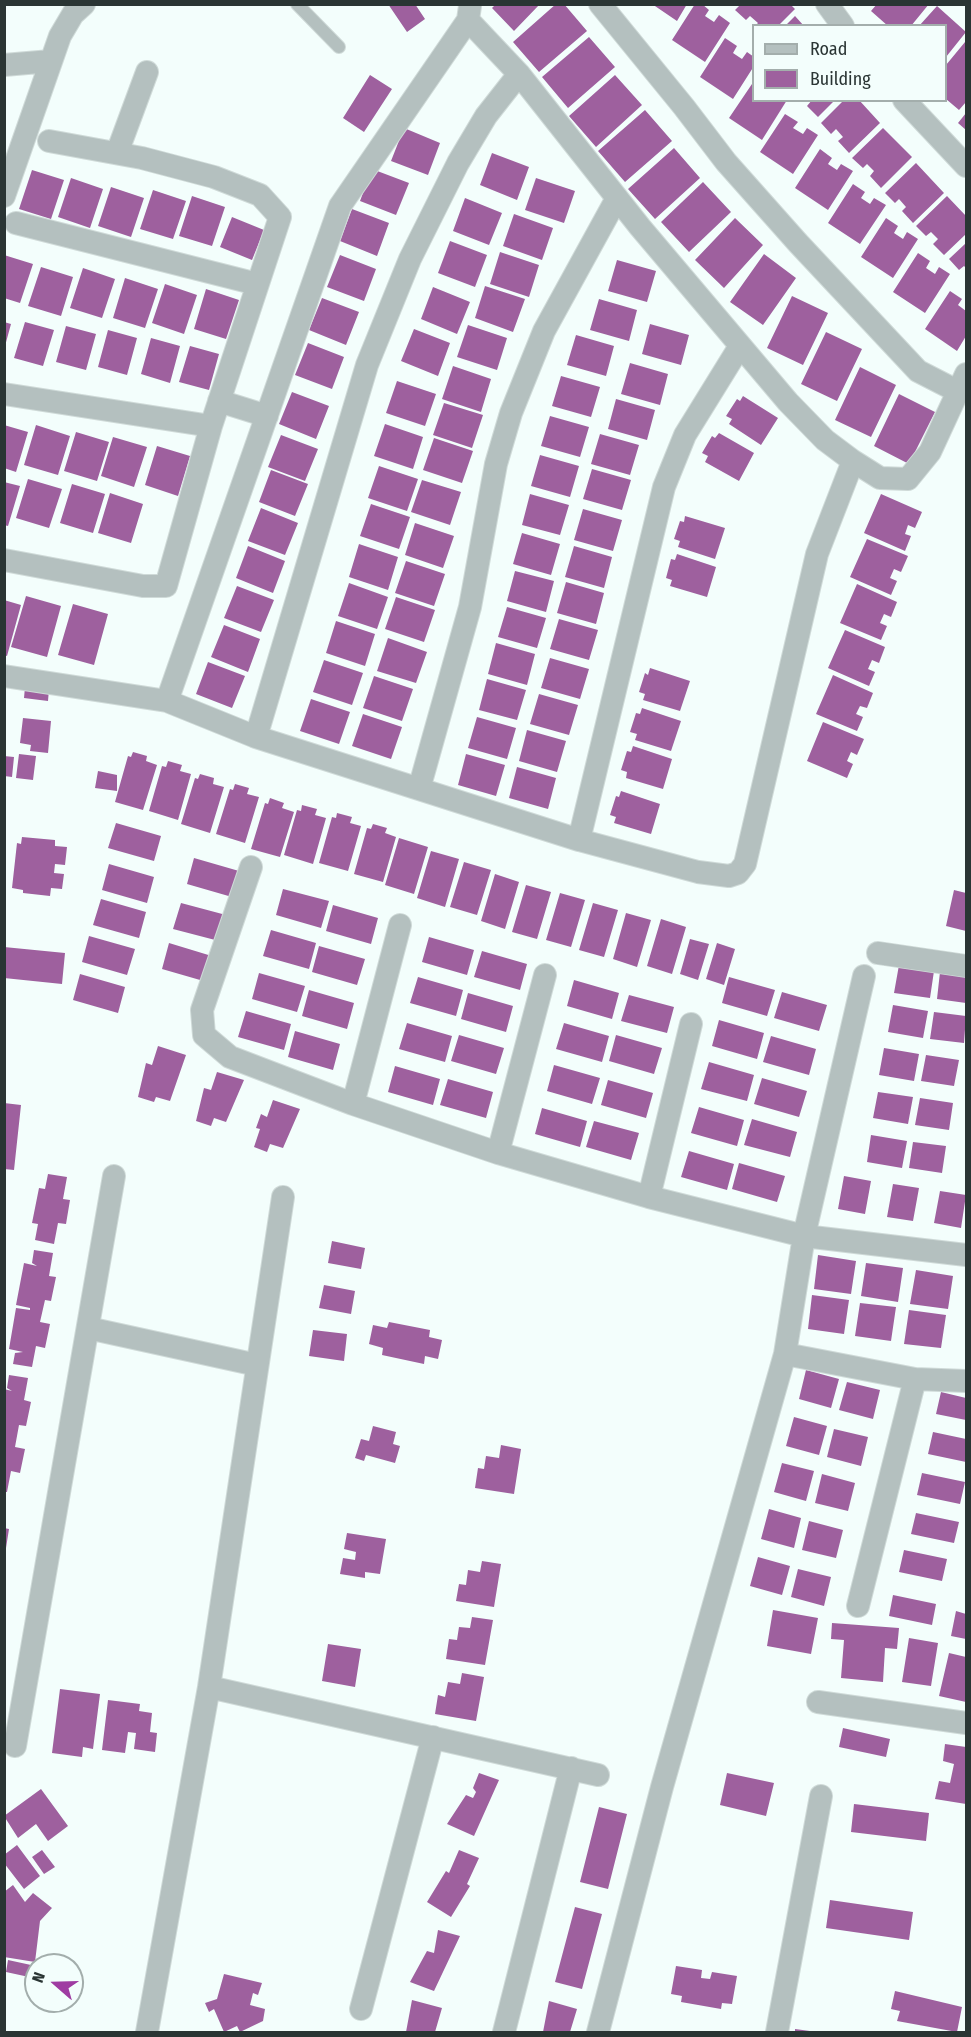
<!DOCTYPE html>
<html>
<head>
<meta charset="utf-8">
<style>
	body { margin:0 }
	#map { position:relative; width:971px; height:2037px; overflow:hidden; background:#f3fefc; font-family:"Fira Sans Condensed",sans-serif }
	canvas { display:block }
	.frame { position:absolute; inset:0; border:6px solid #2a3534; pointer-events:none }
	.legend { position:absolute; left:752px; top:24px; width:195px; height:78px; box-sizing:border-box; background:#f3fefc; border:2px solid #a3aeac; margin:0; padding:8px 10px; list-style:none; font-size:18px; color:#2a3534 }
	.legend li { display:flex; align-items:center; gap:12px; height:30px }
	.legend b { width:30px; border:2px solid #a3aeac }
	.north { position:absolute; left:24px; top:1953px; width:60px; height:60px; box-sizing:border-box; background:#f3fefc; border:2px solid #a3aeac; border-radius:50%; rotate:290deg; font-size:16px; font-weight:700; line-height:24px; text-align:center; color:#2a3534 }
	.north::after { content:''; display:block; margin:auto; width:21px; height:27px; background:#9f3ca2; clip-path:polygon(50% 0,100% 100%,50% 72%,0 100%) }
</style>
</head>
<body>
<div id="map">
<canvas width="971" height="2037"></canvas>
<div class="frame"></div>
<ul class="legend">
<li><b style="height:8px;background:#b4c0bf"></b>Road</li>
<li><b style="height:16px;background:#9e609e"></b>Building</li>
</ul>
<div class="north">N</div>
</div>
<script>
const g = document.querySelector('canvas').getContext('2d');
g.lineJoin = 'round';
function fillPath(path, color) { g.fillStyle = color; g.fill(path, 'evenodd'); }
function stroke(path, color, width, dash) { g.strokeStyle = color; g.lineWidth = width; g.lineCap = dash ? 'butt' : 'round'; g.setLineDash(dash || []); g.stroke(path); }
fillPath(new Path2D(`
	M388,4h27l10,15 -18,13z
	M496,4h44l-26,27 -22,-23z
	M556,4h8l23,27 -48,41 -26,-30z
	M652,4h35l-10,17z
	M695,4h7l7,6 -4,6 9,6 5,-7 11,8 -25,39 -33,-22z
	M741,4h49l5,5 -17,17h-23l3,-3 -8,-7 -4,4 -11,-10z
	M877,4h52l-18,22h-23l-17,-15z
	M937,6l29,26 -20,25v-31h-27z
	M795,16l9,10h-19z
	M589,37l26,30 -47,41 -26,-31z
	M725,38l12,8 -4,7 9,6 5,-7 7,5v9l-21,33 -33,-22z
	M965,42l1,60 -7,8 -13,-11v-34z
	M370,75l22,14 -28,43 -21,-14z
	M615,75l27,30 -46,42 -27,-31z
	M754,81v19h33l-25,40 -33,-22z
	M812,100h23l-17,17 -11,-11z
	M844,100h15l21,23 -31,30 -11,-12 5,-4 -7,-8 -5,5 -10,-11z
	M645,110l27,31 -47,41 -27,-31z
	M966,113v17l-8,-7z
	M785,114l13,8 -5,6 10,6 4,-6 11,7 -25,39 -33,-22z
	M404,128l36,15 -12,32 -37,-14z
	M883,128l29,29 -31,31 -11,-12 4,-5 -7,-7 -4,4 -11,-10z
	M674,148l26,30 -45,41 -27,-30z
	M820,149l12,9 -4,6 9,6 4,-6 12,7 -25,39 -33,-22z
	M492,153l37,14 -12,33 -37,-15z
	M916,163l28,30 -31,30 -11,-12 4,-4 -7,-8 -4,4 -10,-10z
	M372,169l37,14 -13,32 -36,-14z
	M32,170l32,10 -13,39 -32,-10z
	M71,178l32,11 -13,39 -32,-11z
	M536,178l39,13 -11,32 -39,-13z
	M703,182l28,30 -42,40 -28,-30z
	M853,184l12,8 -4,6 9,6 4,-6 12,7 -26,39 -32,-21z
	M111,187l33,11 -13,39 -33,-11z
	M153,190l33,11 -13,38 -33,-10z
	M192,196l33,11 -13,39 -33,-10z
	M947,196l19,20v18l-22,21 -11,-11 5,-5 -7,-7 -5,4 -10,-10z
	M465,198l37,15 -13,32 -36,-14z
	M352,209l37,14 -12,33 -37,-15z
	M514,214l39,14 -11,32 -39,-14z
	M232,217l32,13 -12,30 -32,-13z
	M735,218l28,27 -39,43 -29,-28z
	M886,218l12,8 -4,7 9,6 4,-7 11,7 -25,39 -32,-21z
	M450,241l37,14 -12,32 -37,-14z
	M966,243v25l-2,-2 -5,4 -10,-11z
	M500,252l39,13 -10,32 -39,-13z
	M918,253l12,8 -4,7 9,6 4,-7 11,7 -25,39 -32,-21z
	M764,254l32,24 -33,47 -33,-23z
	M4,255l29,9 -13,39 -16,-5z
	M340,255l36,14 -12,32 -37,-14z
	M617,260l39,11 -9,31 -39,-11z
	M41,267l32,10 -12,39 -33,-10z
	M83,268l32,11 -13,39 -32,-10z
	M125,278l33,11 -13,39 -32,-10z
	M165,284l32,11 -13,39 -32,-11z
	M485,286l40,13 -12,33 -38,-14z
	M433,287l37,15 -13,32 -36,-15z
	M206,289l33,11 -13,39 -32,-10z
	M950,291l12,8 -4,6 8,6v25l-9,15 -32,-22z
	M792,296l36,17 -25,52 -36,-17z
	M322,298l37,14 -13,33 -37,-15z
	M599,299l38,11 -8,31 -39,-11z
	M4,322l7,2 -6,22h-1z
	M25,322l29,8 -11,36 -29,-8z
	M650,324l39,11 -8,30 -39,-11z
	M468,325l39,13 -10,32 -40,-13z
	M66,326l30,8 -10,36 -30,-8z
	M414,329l36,14 -12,33 -37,-15z
	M108,330l29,8 -10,37 -29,-8z
	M826,332l36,17 -25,52 -36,-17z
	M576,335l38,11 -8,30 -39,-11z
	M151,338l29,8 -10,37 -29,-9z
	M308,343l36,14 -12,32 -37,-14z
	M190,346l29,8 -10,36 -30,-8z
	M630,363l38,11 -8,31 -39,-11z
	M453,366l38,13 -10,33 -39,-13z
	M860,367l36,18 -25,52 -36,-17z
	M561,376l39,11 -9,30 -39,-11z
	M397,381l39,13 -11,32 -39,-13z
	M292,392l37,14 -13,33 -37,-15z
	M899,394l36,18 -26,52 -35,-18z
	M743,396l35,22 -17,27 -32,-21 3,-5 -6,-3 11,-17 3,2z
	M616,399l39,11 -8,30 -39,-11z
	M444,403l39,12 -11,33 -39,-13z
	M550,416l39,11 -9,30 -39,-11z
	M385,424l38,13 -10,32 -39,-13z
	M4,425l24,7 -12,40 -12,-4z
	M36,425l34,11 -12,39 -34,-10z
	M76,432l33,10 -12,39 -33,-10z
	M719,433l35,20 -15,28 -34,-19 3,-6 -6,-3 10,-17 3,2z
	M600,434l39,11 -9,30 -39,-11z
	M281,435l37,14 -13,32 -37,-14z
	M113,437l34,10 -13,40 -33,-11z
	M434,438l39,13 -11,32 -39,-13z
	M157,446l33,10 -12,40 -33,-11z
	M540,455l39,11 -9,31 -39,-11z
	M379,466l39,13 -11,32 -39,-13z
	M592,469l39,11 -9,30 -39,-11z
	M271,470l37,14 -13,32 -36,-14z
	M28,479l34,10 -13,39 -33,-10z
	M422,480l39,12 -11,33 -39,-13z
	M4,482l16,4 -12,40 -4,-1z
	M72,484l33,10 -12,39 -33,-10z
	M110,493l33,11 -12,39 -33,-10z
	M530,494l39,11 -9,30 -38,-10z
	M881,494l41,18 -7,16 -7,-3 -3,9 6,2 -6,15 -41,-18z
	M371,504l39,13 -11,32 -39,-13z
	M261,508l37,15 -13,32 -37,-14z
	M583,509l39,11 -9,31 -39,-11z
	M685,516l40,12 -10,31 -37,-12 2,-6 -6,-2 6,-18 4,1z
	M415,523l39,13 -11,32 -38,-13z
	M522,533l38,11 -9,31 -38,-11z
	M867,539l41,17 -7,16 -7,-3 -4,9 7,3 -6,14 -41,-18z
	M359,544l39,13 -10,33 -39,-13z
	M248,546l37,15 -12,32 -37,-15z
	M574,546l38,11 -8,31 -39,-11z
	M677,554l39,13 -9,30 -37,-11 2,-6 -6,-2 5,-19 4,1z
	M406,561l39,13 -11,32 -39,-13z
	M515,571l39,10 -8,31 -39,-11z
	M566,582l38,11 -8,31 -39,-11z
	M349,583l39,14 -11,32 -39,-13z
	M857,584l40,18 -6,15 -7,-3 -4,9 7,3 -6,14 -41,-17z
	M237,586l37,14 -13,32 -37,-14z
	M26,596l35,10 -14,51 -36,-10z
	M396,597l39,13 -11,32 -39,-13z
	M4,600l17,5 -14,51 -3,-1z
	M73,604l35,10 -14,51 -36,-10z
	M507,607l39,11 -9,30 -39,-11z
	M559,619l39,11 -9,30 -39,-11z
	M336,621l39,13 -10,32 -39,-13z
	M224,625l36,14 -12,33 -37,-15z
	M845,630l40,17 -6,16 -7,-3 -4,9 7,3 -6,14 -41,-18z
	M388,638l39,14 -11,31 -39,-12z
	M496,643l39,11 -8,31 -39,-11z
	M550,658l39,11 -9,30 -39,-11z
	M324,660l39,13 -11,32 -39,-13z
	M208,662l37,14 -13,32 -36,-14z
	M650,668l40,13 -10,30 -37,-11 2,-6 -6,-2 6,-19 3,2z
	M833,675l40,18 -6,15 -7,-2 -4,8 7,3 -6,14 -41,-17z
	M374,676l39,13 -11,32 -39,-13z
	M487,679l39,11 -9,30 -38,-10z
	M25,687l24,2 -1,12 -24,-3z
	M539,694l39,11 -9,30 -39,-11z
	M311,699l39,13 -11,32 -39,-13z
	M642,708l39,13 -10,30 -36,-11 2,-6 -7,-2 6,-19 4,1z
	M363,714l39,13 -11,32 -39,-13z
	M477,717l39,11 -9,31 -39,-11z
	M23,718l28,3 -3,32 -18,-2 1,-6 -11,-2z
	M823,722l41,17 -7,16 -6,-3 -4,9 6,3 -6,14 -40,-17z
	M527,730l39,11 -9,31 -38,-11z
	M633,746l39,13 -9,30 -37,-11 1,-6 -6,-2 6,-19 4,1z
	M133,752l14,4 -1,5 11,4 -14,45 -28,-8 13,-46 3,1z
	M19,754l17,2 -3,24 -17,-2z
	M466,754l39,11 -9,31 -38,-11z
	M4,756l10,1 -2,20 -8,-1z
	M168,761l14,4 -2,6 11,3 -13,46 -29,-9 13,-45 4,1z
	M517,767l39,11 -8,31 -39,-11z
	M98,771l19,4v16l-22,-3z
	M200,774l14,4 -1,6 11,3 -14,46 -29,-9 14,-46 3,1z
	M235,784l14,4 -2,6 12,3 -14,46 -29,-9 14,-45 3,1z
	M621,791l39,13 -9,30 -37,-11 2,-6 -6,-2 6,-19 3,1z
	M270,798l14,5 -2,5 12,4 -14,45 -29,-8 14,-46 3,1z
	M302,805l15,4 -2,6 11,3 -13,46 -29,-9 13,-45 4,1z
	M337,813l15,4 -2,6 11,3 -13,45 -29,-8 13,-46 4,1z
	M116,823l45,13 -7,25 -46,-13z
	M373,824l14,4 -2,5 11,4 -13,45 -29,-8 13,-46 4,1z
	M22,837l33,3v6l12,1 -2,18 -10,-1 -1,9 10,1 -2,15 -11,-1 -1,8 -27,-3v-3l-11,-2 5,-45 4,1z
	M399,838l29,9 -14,47 -29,-9z
	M431,851l28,8 -14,48 -28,-9z
	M194,858l45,13 -7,26 -45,-13z
	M464,862l27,8 -14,45 -27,-8z
	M109,864l45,13 -7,26 -45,-13z
	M495,874l24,8 -14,47 -24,-8z
	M526,885l25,7 -14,47 -25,-7z
	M283,889l46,12 -8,27 -45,-13z
	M954,890l12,3v38l-20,-5z
	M560,893l25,7 -14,47 -25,-7z
	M101,899l45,13 -7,26 -46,-13z
	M181,903l45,12 -7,26 -46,-12z
	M593,903l25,7 -14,47 -25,-7z
	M333,905l45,13 -7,26 -45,-13z
	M626,913l25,7 -14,47 -24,-8z
	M661,919l25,8 -14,47 -25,-8z
	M271,930l45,13 -7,26 -46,-13z
	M89,936l46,13 -8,26 -45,-13z
	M429,937l45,13 -7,25 -45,-13z
	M690,939l19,5 -11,36 -18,-6z
	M169,943l46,14 -8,25 -45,-13z
	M717,943l18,6 -11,36 -18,-6z
	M319,946l46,13 -8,26 -45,-13z
	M4,947l61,6 -3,31 -58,-6z
	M482,951l45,13 -7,26 -46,-13z
	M899,965l35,6 -4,27 -36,-5z
	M940,972l26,4v27l-29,-4z
	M259,973l46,13 -8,26 -45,-13z
	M80,974l45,13 -7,26 -45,-13z
	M418,977l45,13 -7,26 -46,-13z
	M729,977l46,13 -8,26 -45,-13z
	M574,980l45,13 -7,26 -45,-13z
	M309,990l45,13 -7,26 -45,-13z
	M782,992l45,13 -8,26 -45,-13z
	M468,993l45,13 -7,26 -45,-13z
	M629,995l45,12 -7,26 -46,-12z
	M893,1005l35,6 -5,27 -35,-6z
	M246,1011l45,13 -7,26 -46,-13z
	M934,1012l32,4 -2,27 -34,-4z
	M719,1020l45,13 -7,26 -45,-13z
	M407,1023l45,13 -7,26 -46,-13z
	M564,1023l45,13 -7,26 -46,-13z
	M295,1031l45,13 -7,26 -45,-13z
	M459,1035l45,13 -8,26 -45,-13z
	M616,1035l46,13 -8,26 -45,-13z
	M771,1036l45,13 -7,26 -46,-13z
	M158,1046l28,9 -16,46 -14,-4 -2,5 -16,-5 8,-34 6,2z
	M884,1048l35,6 -5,27 -35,-6z
	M926,1055l33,5 -5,26 -33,-5z
	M709,1062l45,13 -7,26 -46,-12z
	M554,1065l46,13 -8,26 -45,-13z
	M395,1066l45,13 -7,26 -45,-13z
	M217,1072l27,8 -18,42 -12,-4 -3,8 -15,-5 8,-33 7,2z
	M762,1078l45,13 -8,26 -45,-13z
	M448,1079l45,13 -7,26 -46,-13z
	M608,1080l45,13 -7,25 -45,-13z
	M878,1092l35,5 -5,27 -35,-6z
	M920,1098l33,5 -4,27 -34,-5z
	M273,1100l27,9 -17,39 -13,-4 -3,8 -13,-5 6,-18 -4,-1 5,-14 6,3z
	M4,1103l17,2 -7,65 -10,-1z
	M699,1107l45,13 -7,26 -46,-13z
	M542,1108l45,13 -7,26 -45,-13z
	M752,1119l45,13 -7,25 -46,-12z
	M594,1121l45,12 -8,27 -45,-13z
	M871,1135l36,6 -5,27 -35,-6z
	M913,1142l33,4 -4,27 -33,-5z
	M689,1151l45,13 -7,26 -46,-13z
	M739,1163l46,13 -8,26 -45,-13z
	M48,1174l19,3 -4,22 7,1 -4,24 -8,-1 -4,21 -19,-4 3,-16 -6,-1 7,-35 6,1z
	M844,1176l27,5 -6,33 -27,-5z
	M893,1184l26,4 -6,33 -26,-4z
	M940,1191l26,4 -5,33 -27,-5z
	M332,1241l33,7 -4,21 -33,-6z
	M34,1250l19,3 -4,23 7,1 -5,24 -6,-1 -5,22 10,2 -5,24 -9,-2 -4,21 -19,-3 2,-11 8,-1 -14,-3 7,-41 14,2v-2l-14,-3 8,-42 13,3 -5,-3z
	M818,1255l38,6 -5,33 -37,-5z
	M866,1263l37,5 -5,34 -37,-6z
	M916,1270l37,6 -5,33 -38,-5z
	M324,1285l31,6 -4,23 -32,-6z
	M812,1295l37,5 -5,34 -36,-5z
	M860,1303l36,4 -5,34 -36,-5z
	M909,1310l37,5 -5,33 -37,-4z
	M389,1322l41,8 -1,7 13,3 -4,19 -13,-3 -1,8 -42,-9 1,-7 -14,-4 4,-19 14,3z
	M313,1330l34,4 -3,27 -35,-5z
	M806,1370l33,9 -8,29 -32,-9z
	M9,1375l19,3 -4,22 7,2 -5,24 -7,-1 -4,22 10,2 -5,24 -9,-2 -4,21h-3v-103l8,2 -5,-3z
	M847,1382l33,8 -7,29 -34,-9z
	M941,1392l25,6v22l-30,-6z
	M794,1417l33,9 -8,29 -33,-9z
	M373,1426l23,6 -3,12 7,2 -5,17 -29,-8 -2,6 -9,-3 6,-19 8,2z
	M834,1429l34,8 -7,29 -34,-9z
	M933,1432l33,7v23l-38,-8z
	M501,1445l20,4 -7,45 -39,-6 3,-20 6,1 2,-13 13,2z
	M782,1463l32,8 -8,30 -32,-9z
	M922,1473l43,9 -5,22 -43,-9z
	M822,1474l33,9 -7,28 -33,-8z
	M769,1509l32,9 -7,30 -33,-9z
	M916,1513l43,9 -5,21 -43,-9z
	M809,1521l34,9 -7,28 -34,-8z
	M4,1528l5,1 -3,19h-2z
	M347,1533l39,6 -6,35 -15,-2v6l-25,-4 3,-16 12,2 1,-8 -12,-3z
	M904,1550l43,9 -5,22 -43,-9z
	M758,1557l32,9 -8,29 -32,-9z
	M482,1561l19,3 -7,43 -38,-6 3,-17 7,1 2,-15 12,2z
	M798,1569l33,8 -7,29 -33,-9z
	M893,1595l43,9 -4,21 -43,-9z
	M773,1610l45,8 -7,36 -44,-8z
	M956,1611l10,3v25l-15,-3z
	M472,1617l21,3 -8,45 -39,-6 3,-20 8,1 2,-13 11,1z
	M832,1623l67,5 -2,21 -12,-1 -2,34 -42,-4 3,-38 -13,-1z
	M909,1638l29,5 -7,43 -29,-4z
	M328,1644l33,5 -6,38 -33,-6z
	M949,1653l17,4v45l-27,-6z
	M462,1673l22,4 -8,44 -41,-7 3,-19 7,2 3,-15 12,2z
	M60,1689l40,5 -7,55 -10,-2 -1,10 -30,-4z
	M108,1700l32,4 -1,7 13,2 -2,19 7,1 -2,19 -21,-3 2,-16 -8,-1 -3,21 -23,-3z
	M843,1728l47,11 -4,18 -47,-10z
	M945,1744l21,3v57l-31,-5 4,-18 11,2 4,-19 -11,-3z
	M479,1773l20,7 -25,56 -27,-12 19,-29 7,3 3,-6 -3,-4z
	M727,1773l47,10 -8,33 -46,-11z
	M41,1789l27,37 -20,15 -12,-17 -18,14 -14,-22z
	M854,1804l75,9 -3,28 -75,-9z
	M599,1807l28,7 -19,75 -28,-7z
	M17,1845l23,31 -16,13 -20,-26v-8z
	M42,1850l13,17 -11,7 -12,-17z
	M459,1850l20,8 -12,26 3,2 -19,31 -24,-15 19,-31 3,2z
	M13,1885l12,17 8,-9 19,15 -12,13 -5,41 -31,-5v-65z
	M830,1900l83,12 -4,28 -83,-12z
	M575,1907l27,7 -20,75 -27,-7z
	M438,1930l22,6 -26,55 -24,-9 17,-31 7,2z
	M8,1960l23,5 -2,12 -23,-5z
	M676,1966l26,4 -1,8 9,1 2,-7 25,4 -5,28 -10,-1 -1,6 -40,-7 1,-6 -11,-2z
	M224,1974l38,9 -4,12 -5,-2 -3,12 15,4 -2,12 -23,11 -3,-6 -13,6 -10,-23 -5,3 -4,-9 12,-4z
	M895,1991l67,16 -5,25 -60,-11 3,-10 -9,-2z
	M412,2000l30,8 -7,24h-29z
	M549,2001l28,8 -7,23h-27z
	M795,2029l15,2v1h-15z`), '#9e609e');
const service = new Path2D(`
	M297,4l42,43`);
const minor = new Path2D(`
	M600,4l84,103 42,55 72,81 120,128 41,21
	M827,4l16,22
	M468,20l51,54 121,153 148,175 37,38 28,21 27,17 28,1 22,-27 36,-78
	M4,65l47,-4
	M904,100l62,66
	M117,153l30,-81
	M4,196l56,-160 13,-22 11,-10
	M16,223l241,61
	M4,394l207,32
	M219,401l48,15
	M4,560l139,26h23l45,-160 69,-209 -20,-22 -46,-18 -72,-19 -93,-17
	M4,676l163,25 89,36 323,103 119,32 31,4 9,-3 7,-9 72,-310 36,-93
	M167,701l173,-495 128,-186 2,-14
	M256,737l111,-372 43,-106 48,-96 28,-47 33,-42
	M419,789l51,-182 26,-143 15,-51 33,-82 73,-133
	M579,840l85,-353 21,-52 55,-89
	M251,867l-49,143 2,25 26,22 123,47 145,49 151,44 155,39 162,19
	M878,953l88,13
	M353,1104l47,-179
	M498,1153l47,-178
	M649,1197l42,-173
	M88,1328l169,37
	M785,1354l130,25 51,2
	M858,1606l57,-227
	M209,1687l389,88
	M818,1702l148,21
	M15,1746l99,-570
	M361,2009l72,-272
	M147,2032l62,-345 74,-490
	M504,2032l67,-264
	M598,2032l64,-245 123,-433 19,-118 60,-260
	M777,2032l44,-236`);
stroke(service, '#cfdad8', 14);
stroke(minor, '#cfdad8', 24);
stroke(service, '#b4c0bf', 12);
stroke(minor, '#b4c0bf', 22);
</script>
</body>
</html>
